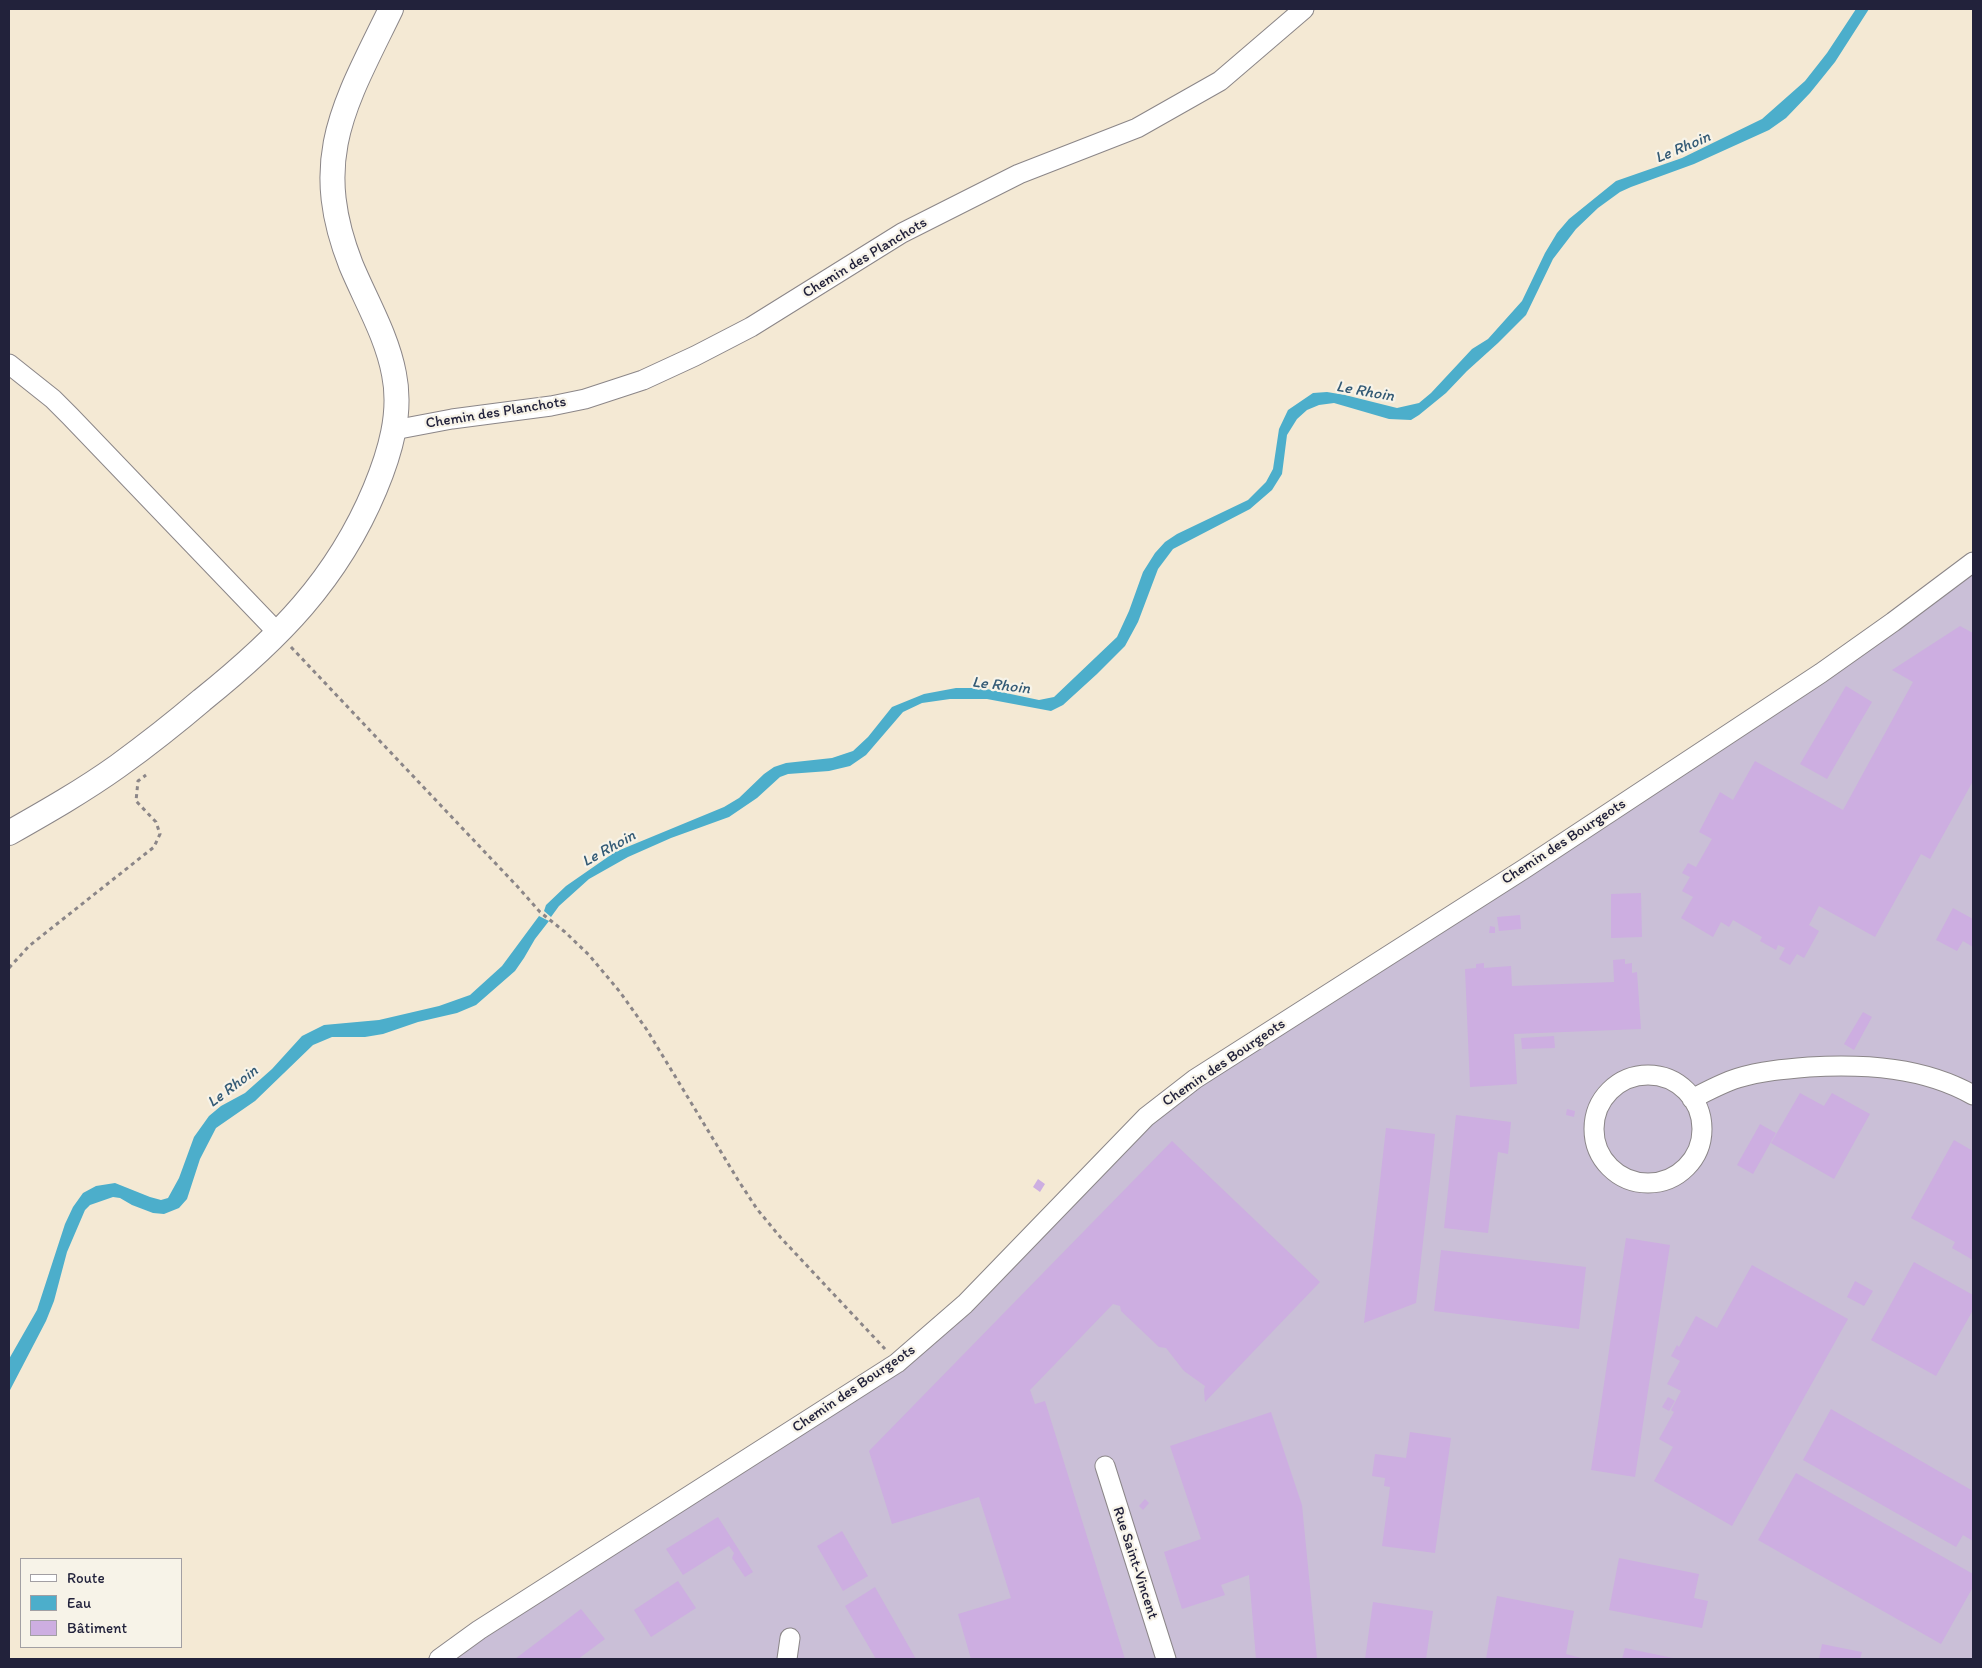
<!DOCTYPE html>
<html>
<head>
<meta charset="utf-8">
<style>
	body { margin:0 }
	#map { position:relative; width:1982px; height:1668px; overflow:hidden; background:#f4e9d4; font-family:Itim,sans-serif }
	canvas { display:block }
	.frame { position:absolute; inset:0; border:10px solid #22223b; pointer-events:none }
	.legend { position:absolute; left:20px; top:1558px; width:162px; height:90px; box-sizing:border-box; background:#f7f3e8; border:1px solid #a29fa3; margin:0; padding:6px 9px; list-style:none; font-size:15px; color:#22223b }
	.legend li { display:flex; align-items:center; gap:10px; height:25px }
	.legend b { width:25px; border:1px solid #a29fa3 }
</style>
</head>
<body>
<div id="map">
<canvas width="1982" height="1668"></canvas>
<div class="frame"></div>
<ul class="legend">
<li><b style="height:6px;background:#fff"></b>Route</li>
<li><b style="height:14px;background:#4caecb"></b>Eau</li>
<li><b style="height:14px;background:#cdaee1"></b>Bâtiment</li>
</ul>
</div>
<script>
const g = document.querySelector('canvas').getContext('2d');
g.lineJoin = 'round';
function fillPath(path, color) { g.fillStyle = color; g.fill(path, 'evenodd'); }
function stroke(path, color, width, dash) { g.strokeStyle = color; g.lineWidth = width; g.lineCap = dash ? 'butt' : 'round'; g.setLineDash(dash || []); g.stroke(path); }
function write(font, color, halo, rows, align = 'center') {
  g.font = font + ' Itim,sans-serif'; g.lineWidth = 4.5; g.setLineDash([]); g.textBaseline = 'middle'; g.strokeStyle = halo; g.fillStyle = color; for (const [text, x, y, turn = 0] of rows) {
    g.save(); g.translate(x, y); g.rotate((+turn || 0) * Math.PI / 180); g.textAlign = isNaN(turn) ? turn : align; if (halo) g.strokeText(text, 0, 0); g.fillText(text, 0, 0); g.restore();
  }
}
fillPath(new Path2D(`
	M1973,552v1107h-1546l57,-39 395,-245 76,-72 194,-198 731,-482z`), '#cabfd7');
fillPath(new Path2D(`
	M1856,9h13l-34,53 -25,31 -24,25 -17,12 -75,34 -63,23 -11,5 -22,16 -22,21 -23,30 -27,56 -28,28 -31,28 -21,22 -27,22 -8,5 -22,-1 -55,-16 -15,2 -12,5 -10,9 -10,16 -5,39 -10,16 -22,19 -77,40 -15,20 -20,53 -13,24 -28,28 -34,31 -12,6 -64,-12h-37l-28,4 -19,9 -37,43 -16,11 -21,5 -41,3 -8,3 -23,21 -28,19 -58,21 -43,19 -39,22 -30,27 -8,11 -7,-6 2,-6 20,-19 49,-34 109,-45 15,-9 25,-24 10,-7 12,-4 46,-5 21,-7 15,-14 24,-30 32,-13 32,-6h26l57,12 15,-3 63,-60 12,-26 14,-39 12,-19 10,-11 12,-8 71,-34 18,-18 7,-13 6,-40 9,-19 25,-17 14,-1 18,3 52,13 22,-5 12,-10 41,-44 16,-10 34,-38 23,-48 12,-20 12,-14 47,-38 66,-23 80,-39 43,-38 22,-28z
	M539,916l10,5 -14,18 -11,19 -9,13 -39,34 -19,8 -39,9 -35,12 -18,3h-33l-19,8 -58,56 -39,27 -16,31 -13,40 -8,9 -15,6 -11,-1 -21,-8 -12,-7 -7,-1 -23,8 -5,5 -18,42 -13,49 -8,20 -37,71v-33l28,-49 28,-86 8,-17 10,-14 13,-7 19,-3 35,14 11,3 7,-2 11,-20 15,-41 15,-21 12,-10 24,-13 27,-24 30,-33 22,-11 55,-5 60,-14 31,-11 32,-29z`), '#4caecb');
fillPath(new Path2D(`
	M1960,626l13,7v148l-43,78 -9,-5 -46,83 -56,-31 -10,19 10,6 -15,27 -7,-4 -7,11 -11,-6 6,-11 -7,-3 -2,5 -16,-9 2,-4 -29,-17 -4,7 -8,-5 -8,15 -32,-19 12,-21 -11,-6 8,-14 -8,-4 6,-10 8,4 16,-28 -13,-7 21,-40 13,8 22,-39 88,49 70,-128 -21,-12z
	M1846,686l26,16 -45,77 -27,-15z
	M1641,893l1,44 -31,1v-44z
	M1953,908l20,11v28l-10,-6 -6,10 -21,-11z
	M1520,915l1,14 -22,2 -2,-14z
	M1490,926l5,1v6h-6z
	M1625,959v5l7,-1v10l5,-1 4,57 -127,5 3,50 -47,3 -5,-118 11,-1v-4l8,-1v5l27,-2 1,20 102,-4 -1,-22z
	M1863,1012l9,5 -18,33 -10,-6z
	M1554,1036l1,12 -33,1 -1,-11z
	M1800,1093l24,13 8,-13 38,21 -36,65 -63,-36z
	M1567,1109l8,2 -1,6 -8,-2z
	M1456,1115l55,7 -3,32 -10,-2 -10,81 -44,-5z
	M1760,1124l16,9 -23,41 -16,-9z
	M1386,1128l49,6 -2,21 -17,148 -52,20z
	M1954,1140l19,11v109l-21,-12 3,-6 -44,-24z
	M1172,1141l148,141 -115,120 -1,-12 1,-4 -21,-15 -18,-23 -7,-1 -38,-36 -1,-5 -7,-2 -83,86 5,14 10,-3 80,258h-154l-13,-45 53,-16 -32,-101 -87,27 -23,-73z
	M1038,1179l7,5 -5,8 -7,-5z
	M1626,1238l44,7 -35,232 -44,-7z
	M1441,1250l145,17 -7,62 -145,-18z
	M1914,1262l59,33v15l-37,66 -65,-36z
	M1752,1265l96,54 -116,207 -78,-45 19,-34 -14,-8 15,-27 -3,-2 10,-19 -14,-7 13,-23 -9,-5 6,-11 2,2 17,-31 21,12z
	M1855,1281l18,10 -9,15 -17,-9z
	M1668,1397l7,4 -6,10 -7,-4z
	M1831,1409l142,82v50l-10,-6 -7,12 -153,-87z
	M1271,1412l31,93 15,154h-61l-7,-84 -28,10 4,10 -43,14 -18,-57 37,-13 -31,-93z
	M1410,1432l41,6 -16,115 -53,-7 8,-59 -6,-1 1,-8 -13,-2 3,-22 31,4z
	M1796,1473l177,101v13l-32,57 -183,-104z
	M1145,1499l4,4 -6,7 -4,-4z
	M718,1517l35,55 -8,5 -13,-19 2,-5 -5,-7 -46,29 -17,-26z
	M842,1531l26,45 -25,15 -26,-45z
	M1619,1558l80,16 -5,24 14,3 -6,27 -93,-18z
	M678,1581l18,27 -45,29 -17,-27z
	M875,1587l41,72h-40l-31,-53z
	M1497,1596l77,15 -8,43 19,5h-99z
	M1373,1602l60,9 -7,48h-61z
	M581,1609l24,30 -27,20h-63z
	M1822,1644l40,8 -2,7h-41z
	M1625,1648l48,10v1h-51z`), '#cdaee1');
const minor = new Path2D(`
	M9,364l44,35 17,17 208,217
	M394,430l58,-11 99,-13 34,-7 58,-19 52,-24 56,-29 151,-94 117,-59 118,-46 83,-47 84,-72
	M1594 1129a54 54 0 1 1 108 0a54 54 0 1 1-108 0Z
	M1692,1099c15,-8 30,-16 46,-21 23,-7 47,-9 71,-11 57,-3 114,0 164,28
	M1105,1466l61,193
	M439,1659l40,-29 418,-267 68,-59 181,-187 49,-38 329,-210 297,-196 72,-51 80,-60
	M787,1659l3,-21`);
const tertiary = new Path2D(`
	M9,833c37,-21 74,-42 109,-67 29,-21 57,-43 84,-66 76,-61 135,-120 173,-211 15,-36 27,-76 19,-115 -7,-38 -28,-73 -43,-109 -42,-107 -6,-161 40,-256`);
stroke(minor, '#8b8688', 21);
stroke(tertiary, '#8b8688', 26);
stroke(new Path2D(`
	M291,647l225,238 24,27 25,20 24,23 31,37 27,38 91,150 19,29 24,29 104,111
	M9,968l20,-22 125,-99 6,-13 -4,-12 -20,-21 2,-20 8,-6`), '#8b8688', 3, [4, 4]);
stroke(minor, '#fff', 19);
stroke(tertiary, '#fff', 24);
write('15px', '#22223b', '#f7f3e8', [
	["Chemin des Planchots",865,258,-31],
	["Chemin des Planchots",496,413,-9],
	["Chemin des Bourgeots",1564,842,-33],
	["Chemin des Bourgeots",1224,1063,-34],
	["Chemin des Bourgeots",854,1389,-34],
	["Rue Saint-Vincent",1135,1563,72]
]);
write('italic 16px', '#335a75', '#f7f3e8', [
	["Le Rhoin",1683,148,-23],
	["Le Rhoin",1365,392,10],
	["Le Rhoin",1001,686,7],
	["Le Rhoin",609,849,-29],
	["Le Rhoin",233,1087,-37]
]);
</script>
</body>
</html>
